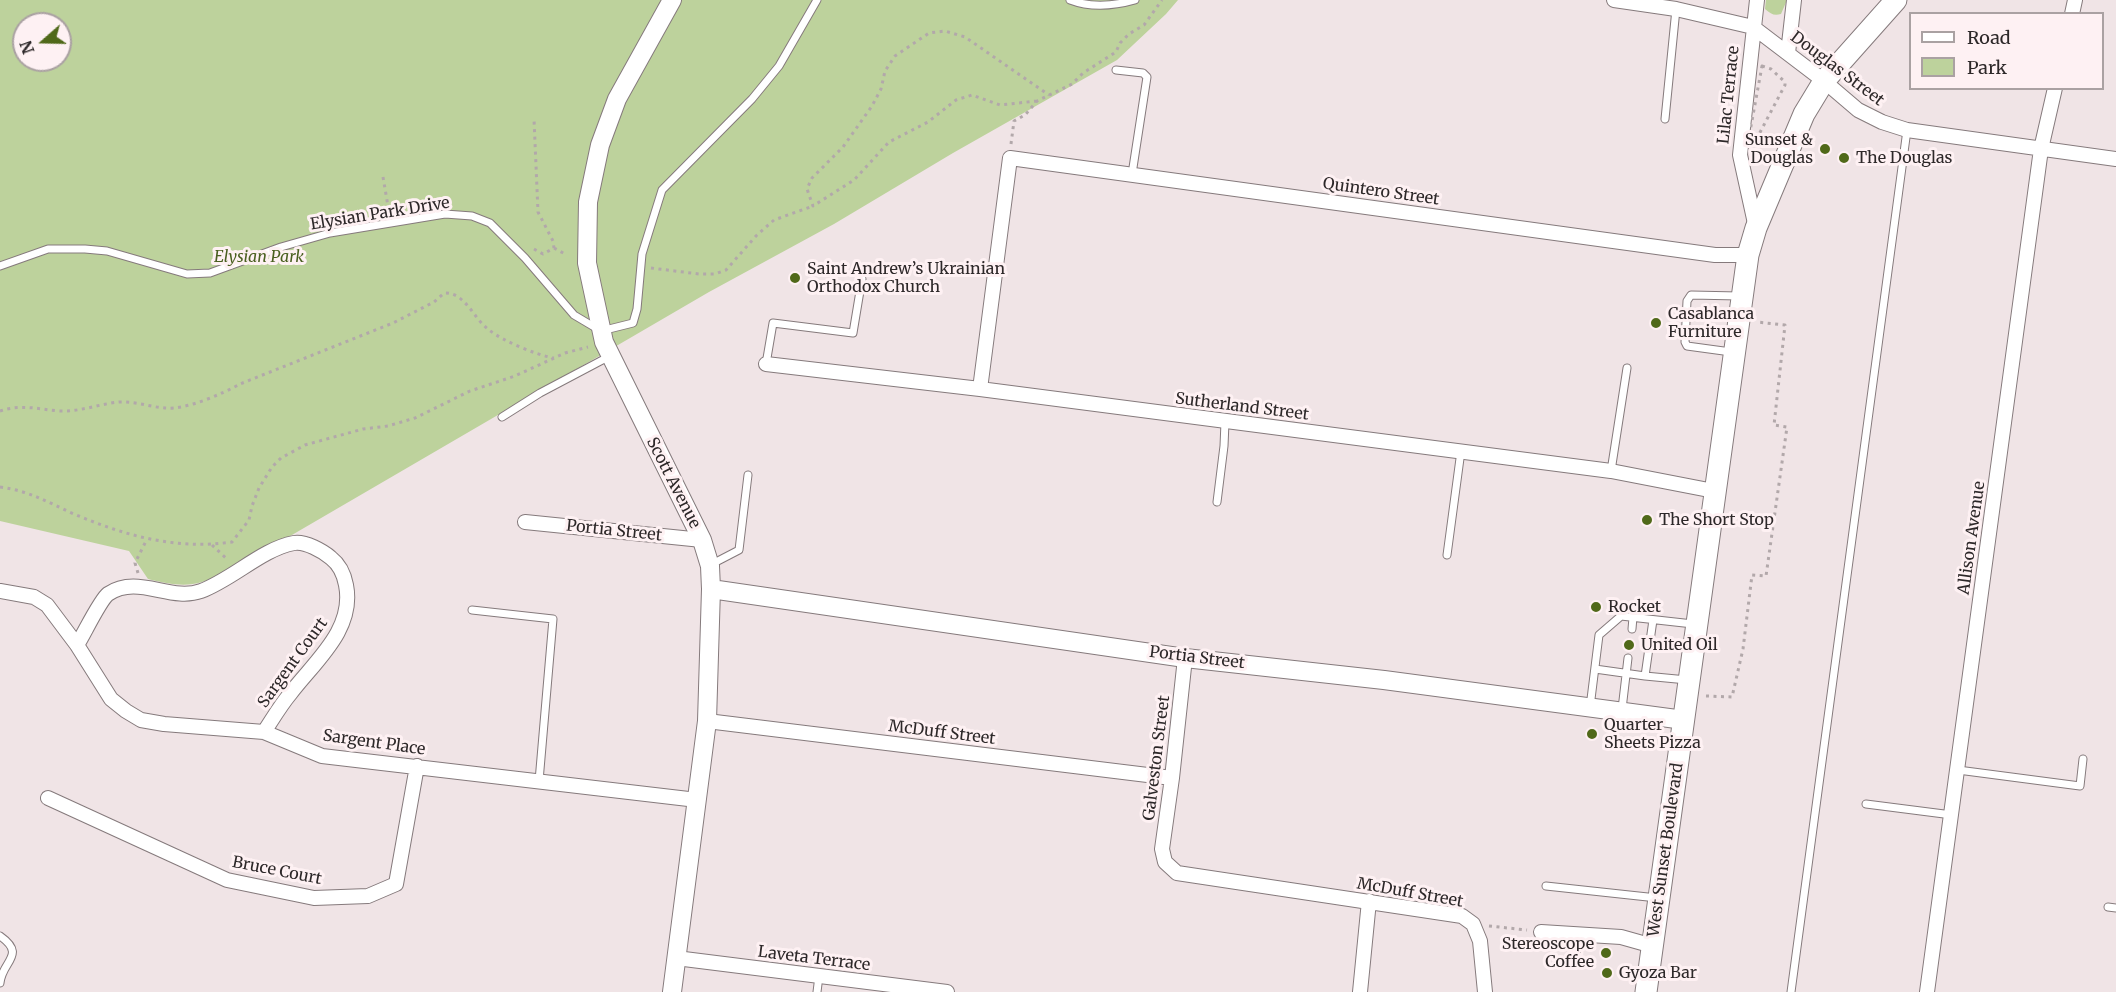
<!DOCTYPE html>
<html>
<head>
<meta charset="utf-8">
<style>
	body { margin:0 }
	#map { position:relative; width:2116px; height:992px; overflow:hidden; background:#f0e4e6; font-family:Merriweather,serif }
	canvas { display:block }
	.legend { position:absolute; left:1909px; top:12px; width:195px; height:78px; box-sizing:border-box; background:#fef1f3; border:2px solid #aaa1a2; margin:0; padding:8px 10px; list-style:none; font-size:18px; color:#2d2829 }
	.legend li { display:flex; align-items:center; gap:12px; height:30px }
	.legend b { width:30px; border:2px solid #aaa1a2 }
	.north { position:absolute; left:12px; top:12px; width:60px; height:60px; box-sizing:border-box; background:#fef1f3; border:2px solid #aaa1a2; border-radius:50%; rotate:250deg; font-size:16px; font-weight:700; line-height:24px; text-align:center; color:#2d2829 }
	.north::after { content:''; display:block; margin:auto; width:21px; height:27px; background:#506919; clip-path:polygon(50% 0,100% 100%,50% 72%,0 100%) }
</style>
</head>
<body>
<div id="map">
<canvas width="2116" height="992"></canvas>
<ul class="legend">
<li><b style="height:8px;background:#fff"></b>Road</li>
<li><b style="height:16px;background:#bdd29c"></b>Park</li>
</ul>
<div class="north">N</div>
</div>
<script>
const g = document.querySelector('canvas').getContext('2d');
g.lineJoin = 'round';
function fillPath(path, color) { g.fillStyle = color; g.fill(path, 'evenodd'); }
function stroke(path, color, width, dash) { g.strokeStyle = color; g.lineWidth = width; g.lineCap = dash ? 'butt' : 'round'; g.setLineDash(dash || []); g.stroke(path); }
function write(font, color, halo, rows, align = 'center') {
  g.font = font + ' Merriweather,serif'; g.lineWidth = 6; g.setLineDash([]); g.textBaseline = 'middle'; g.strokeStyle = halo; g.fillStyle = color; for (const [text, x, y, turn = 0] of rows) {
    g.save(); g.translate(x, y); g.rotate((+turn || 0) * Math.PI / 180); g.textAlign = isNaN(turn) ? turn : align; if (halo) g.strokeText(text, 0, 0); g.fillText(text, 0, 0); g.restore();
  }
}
fillPath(new Path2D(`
	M0,0h1178l-12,14 -49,46 -164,93 -119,71 -125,68 -484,282 -4,-1c-25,16 -45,13 -73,6l-19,-28 -129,-30zM24,24h36v36h-36z
	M1766,0h21l-6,14c-7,2 -10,0 -16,-5z`), '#bdd29c');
const lane = new Path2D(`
	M1070,0c21,8 44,6 65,0
	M1116,70l27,3 4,4 -15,97
	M1665,119l11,-110
	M0,266l48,-17h37l22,2 80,23 23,-1 71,-26 49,-14 115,-19 27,2 18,7 35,35 49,57 27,16 32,-8 4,-14 5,-55 20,-64 90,-91 27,-33 38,-66
	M1731,352l-44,-6 -2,-4 2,-41 4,-6 48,1
	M766,364l7,-41 80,10 9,-54
	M502,417l38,-24 70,-37
	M1611,471l16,-103
	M1217,502l7,-56 1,-24
	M1447,555l14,-104
	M712,564l27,-14 9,-75
	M472,610l81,9 -14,162
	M1632,629l1,-12
	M1595,669l50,7 8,-56
	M1645,676l42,4
	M1590,707l9,-72 22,-19 72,8
	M1622,709l6,-51
	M1958,770l122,16 3,-27
	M1866,804l86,11
	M1546,886l111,12
	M2108,907l8,1
	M0,936c27,19 2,25 0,47
	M817,992l2,-16
	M1791,992l116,-862`);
const street = new Path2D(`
	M1614,0l62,9 77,18 71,54 34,29 24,12 25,8 209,29
	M2072,14l3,-14
	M1788,53l6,-53
	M1756,228l-16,-73 17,-155
	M766,364l214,25 631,82 103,20
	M980,389l30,-231 705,97h33
	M525,522l177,18
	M0,591l34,6 13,8 30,40 34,54 15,12 15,9 23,4 100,8 58,24 375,44
	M77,645c7,-11 23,-45 31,-51 30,-20 62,8 93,-3 32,-12 61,-42 93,-48 11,-2 29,8 37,15 9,7 13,16 15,27 9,45 -32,77 -56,109 -10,12 -18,26 -26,38
	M1185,658l-13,120 -10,71 3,13 12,11 285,43 11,8 7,17 5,51
	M707,721l465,57
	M48,798l179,82 87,18 54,-2 28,-12 21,-118
	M1541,932l80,5 32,9
	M676,958l271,34
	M1360,992l9,-91
	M1927,992l114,-843 14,-61`);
const secondary = new Path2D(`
	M711,589l474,69 199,22 300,40
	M672,992l35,-271 4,-132 -1,-23 -8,-26 -98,-198 -17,-79 1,-61 12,-57 17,-46 55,-99`);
const primary = new Path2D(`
	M1646,992l102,-737 8,-27 48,-114 20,-33 72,-81`);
stroke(lane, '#857a7c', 9);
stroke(street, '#857a7c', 16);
stroke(secondary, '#857a7c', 20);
stroke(primary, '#857a7c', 23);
stroke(new Path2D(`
	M1762,66l9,3 14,13v3l-29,55 -3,1 -4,-4z
	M1037,101l-37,4 -28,-10 -16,5 -28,22 -39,20 -35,38 -41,26 -6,-17 5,-11 31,-31 29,-41 9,-17 4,-18 10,-15 34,-23 16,-2 20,6 84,58
	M1011,144l3,-23 11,-6 12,-14 35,-17 11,-11 33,-21 4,-9 9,-9 15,-9 18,-25
	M383,177l6,35
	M554,248l11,6
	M534,249l9,5 11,-6 -1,-7 -15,-29 -4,-93
	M651,268l48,6h16l11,-4 30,-34 18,-16 39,-14
	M0,411c21,-7 38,-2 59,0 21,1 40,-7 60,-9 16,-1 31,5 46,6 21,2 57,-14 75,-24l153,-61 41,-21 10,-9c21,-1 29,25 45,37 14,11 47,25 65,28
	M0,487c30,4 47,15 74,27 52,22 102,36 158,28l17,-22 3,-14 7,-18 13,-21 9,-9 24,-13 58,-16 25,-3 27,-8 55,-27 45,-15 50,-23 23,-6
	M212,545l16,15
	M138,573l-3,-10 12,-24
	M1706,696l26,1 11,-48 9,-74 14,1 21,-149 -13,-2 11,-100 -28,-3
	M1489,926l38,4`), '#b2a8aa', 3, [3, 4.5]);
stroke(lane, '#fff', 7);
stroke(street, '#fff', 14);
stroke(secondary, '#fff', 18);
stroke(primary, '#fff', 21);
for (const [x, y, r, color] of [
	[1825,149,6,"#506919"],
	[1844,158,6,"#506919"],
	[795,278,6,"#506919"],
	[1656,323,6,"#506919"],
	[1647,520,6,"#506919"],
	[1596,607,6,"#506919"],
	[1629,645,6,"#506919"],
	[1592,734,6,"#506919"],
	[1606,953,6,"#506919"],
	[1607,973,6,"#506919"]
]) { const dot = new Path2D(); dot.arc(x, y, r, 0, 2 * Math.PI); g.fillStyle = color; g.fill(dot); stroke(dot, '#fef1f3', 2); }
write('16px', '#2d2829', '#fef1f3', [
	["Douglas Street",1837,69,37],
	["Lilac Terrace",1729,95,-84],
	["Quintero Street",1381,192,8],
	["Elysian Park Drive",380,214,-9],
	["Sutherland Street",1242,407,7],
	["Scott Avenue",673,483,63],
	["Portia Street",614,531,6],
	["Allison Avenue",1972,538,-82],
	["Portia Street",1197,658,7],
	["Sargent Court",293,663,-54],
	["McDuff Street",942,733,7],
	["Sargent Place",374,743,8],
	["Galveston Street",1157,758,-83],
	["West Sunset Boulevard",1666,850,-82],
	["Bruce Court",277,871,11],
	["McDuff Street",1410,893,10],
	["Laveta Terrace",814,959,7]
]);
write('16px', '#2d2829', '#fef1f3', [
	["Sunset &",1813,140,"right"],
	["Douglas",1813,158,"right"],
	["The Douglas",1856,158],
	["Saint Andrew’s Ukrainian",807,269],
	["Orthodox Church",807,287],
	["Casablanca",1668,314],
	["Furniture",1668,332],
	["The Short Stop",1659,520],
	["Rocket",1608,607],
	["United Oil",1641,645],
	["Quarter",1604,725],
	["Sheets Pizza",1604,743],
	["Stereoscope",1594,944,"right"],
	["Coffee",1594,962,"right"],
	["Gyoza Bar",1619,973]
], 'left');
write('italic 16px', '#4a6020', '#fef1f3', [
	["Elysian Park",259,257]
]);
</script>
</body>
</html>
